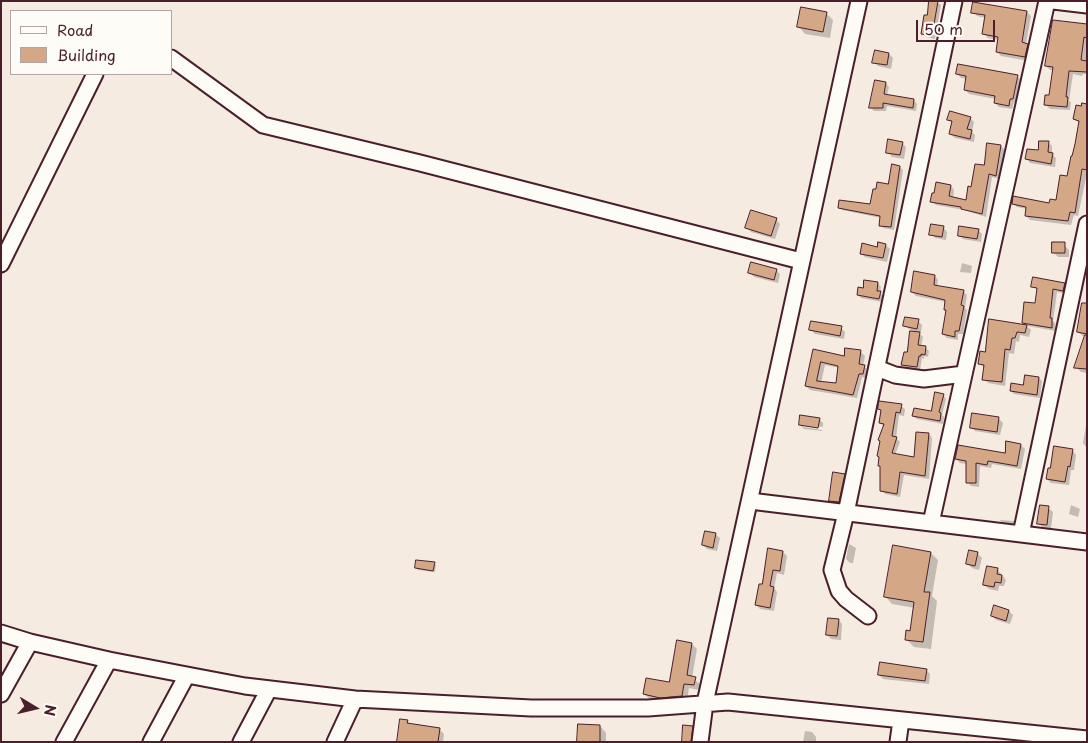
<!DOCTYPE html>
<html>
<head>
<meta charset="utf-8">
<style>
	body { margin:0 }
	#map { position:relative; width:1088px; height:743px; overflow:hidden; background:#f5ebe0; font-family:"Playpen Sans",sans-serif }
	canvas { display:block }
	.frame { position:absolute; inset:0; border:2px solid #4a1f2b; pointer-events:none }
	.legend { position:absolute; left:10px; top:10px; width:162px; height:65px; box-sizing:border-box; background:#fdfcf7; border:1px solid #b5a4a5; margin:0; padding:6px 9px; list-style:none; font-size:15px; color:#4a1f2b }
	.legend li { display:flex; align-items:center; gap:10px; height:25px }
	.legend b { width:25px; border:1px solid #b5a4a5 }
	.north { position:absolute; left:10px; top:683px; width:50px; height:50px; -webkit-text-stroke:4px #fdfcf7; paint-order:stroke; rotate:99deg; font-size:14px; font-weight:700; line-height:20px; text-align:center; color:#4a1f2b }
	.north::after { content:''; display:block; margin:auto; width:18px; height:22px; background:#4a1f2b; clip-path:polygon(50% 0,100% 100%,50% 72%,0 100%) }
	.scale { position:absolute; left:916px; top:20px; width:79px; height:22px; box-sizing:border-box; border:2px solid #4a1f2b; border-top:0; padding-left:6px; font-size:15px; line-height:18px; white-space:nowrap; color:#4a1f2b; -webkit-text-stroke:4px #fdfcf7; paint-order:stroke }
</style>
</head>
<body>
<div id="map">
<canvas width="1088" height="743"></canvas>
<div class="frame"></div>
<ul class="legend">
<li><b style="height:6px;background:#fdfcf7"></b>Road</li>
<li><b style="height:14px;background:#d4a786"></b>Building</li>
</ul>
<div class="north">N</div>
<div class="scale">50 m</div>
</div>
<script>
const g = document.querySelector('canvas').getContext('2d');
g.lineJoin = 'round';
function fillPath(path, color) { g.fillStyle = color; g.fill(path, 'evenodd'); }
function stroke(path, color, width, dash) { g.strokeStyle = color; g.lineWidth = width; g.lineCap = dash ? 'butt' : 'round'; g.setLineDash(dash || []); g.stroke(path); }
fillPath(new Path2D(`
	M937,2l4,3 -6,34 -9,-2 -3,-3 5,-17z
	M974,3l53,9 4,4 -5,28 5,5 -2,12 -28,-5 -4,-4 2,-12 -11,-2 -5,-5 3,-15 -9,-2 -4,-4z
	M826,13l7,7 -3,18 -25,-4 -6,-7z
	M1087,25v49h-4l-1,2 -9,-2 -4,27 2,1 -1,8 -20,-1 -4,-4 4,-8 3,-27h-3l-4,-4z
	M889,54l4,4 -2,11 -13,-3 -4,-4z
	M957,74l60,2 4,4 -5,22h-2l-2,7 -13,-2 -4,-4 1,-4 -27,-5 -4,-4 2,-11 -6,-1z
	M886,83l3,4 -2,8 27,5 3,4 -1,7 -29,-5 -1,5h-12l-4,-4z
	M1087,109v64l-9,43 -4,-1 -3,10 -41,-5 -4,-4 1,-7 -10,-2 -4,-3 37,1 7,-4 11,-23 12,-55 -6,-4z
	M970,118l4,4 -2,10 3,3 -1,7 -19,-4 -5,-4 3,-10 -4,-4z
	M1048,142l4,4v8l4,4 -1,9 -25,-4 -3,-4 12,-7z
	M902,143l4,4 -2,12 -12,-2 -4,-5z
	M1001,146l4,4 -5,29 -8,-2 -6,40 -22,-7 -28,-5 -4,-3 19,-16 3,4 -1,8 14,4 18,-35z
	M900,167l3,3 -9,60 -11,-2 -3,-3 1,-7 -39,-8 -3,-3 32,-2 18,-20z
	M776,219l4,5 -5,15 -24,-7 -4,-5z
	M943,227l4,5 -1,8 -11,-2 -4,-4z
	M978,230l4,4 -1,8 -18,-3 -4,-4z
	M886,245l4,4 -3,13 -22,-5 -4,-4z
	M1064,245l5,5v7h-11l-4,-4z
	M962,263l10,3 -1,7 -11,-1z
	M776,270l4,4 -2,9 -24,-6 -4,-4z
	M935,276l3,4 -1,7 26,4 4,4 -2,13 2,2 -4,24h-5v6l-11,-2 -4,-4 4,-22 -2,-3 1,-7 -30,-6 -4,-4z
	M865,282l13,1 3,4 -1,6 3,3 -1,6 -21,-4 -3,-3 6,-6z
	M1064,284l4,3 -1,7 -10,-2 -4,29 2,2 1,8 -29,-5 4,4 -2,7 -9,-2 -1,7 -3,-1 -2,13 -5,-1 -4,33 -17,-3 -4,-4v-11l-4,-5 6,-10 4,-33 36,6 -3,-4 13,-17 2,-15 -5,-4z
	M1087,316v21l-4,-1 -5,-4z
	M918,321l4,4 -1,7h-3l5,5 -2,10 5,1 3,3 -1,6 -4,-1v3l-2,-1 -2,12 -14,-2 -3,-4 5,-10 4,-23 -7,-5z
	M841,328l4,4 -1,7 -29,-5 -4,-4z
	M846,349l15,3 4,4 -2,10 5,4 -1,8 -5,-1 -5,21 -47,-8 -4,-4 8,-36 31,8zM825,365l14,3 -2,17 -16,-2z
	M1087,353v20l-6,-1 -5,-5z
	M1039,378l3,3 -2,17 -26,-4 -3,-3 14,-5z
	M943,395l3,4 -4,16 2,2 -1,7 -26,-5 -4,-3 19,-4z
	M901,406l4,3 -1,7 -5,-1 -3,23 4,4 -5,13 21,3 13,-24 3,4 -3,41 -25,-4 -4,22 -15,-3 -4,-4v-22l-2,-2 5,-40 -4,-3 2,-11 -3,-3z
	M998,418l5,5 -3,12 -25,-4 -4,-4z
	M819,419l4,4v4l-20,-3v3l19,3v1l-18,-2 -4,-4z
	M1086,426h1v22l-4,-5z
	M1021,445l4,4 -4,20 -29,-5 -1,4 -11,-2 -1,21 -8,-1 -4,-4v-18l-7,-1 -4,-4 50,-5z
	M1072,450l4,5 -2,15h-3l-2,15 -18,-2 -4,-4z
	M844,476l4,4 -5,26 -9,-1 -4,-4z
	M1071,505l9,4 -2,8 -9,-3z
	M1048,508l5,4 -2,17 -8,-1 -4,-5z
	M1000,520l14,1 4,4v2l-14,-1z
	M715,534l5,4 -3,13 -10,-2 -4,-4z
	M849,544l7,4 -3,15h-3l-4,-4z
	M783,552l4,4 -3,19 -7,-2 -3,15 3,4 -3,19 -14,-2 -4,-4 7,-19z
	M931,553l7,7 -6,36 5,5 -6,48 -17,-2 -8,-8 5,-7 4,-24 -23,-4 -7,-8z
	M978,554l4,4 -3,12 -7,-2 -4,-4z
	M434,564l2,1 -1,7 -17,-2 -2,-2z
	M997,569l9,11 -2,6h-5l-1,5 -9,-2 -5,-4z
	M1009,611l4,4 -3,9 -14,-4 -4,-4z
	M838,620l4,4 -1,16 -10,-1 -4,-4z
	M692,644l5,5 -5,29 8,6 -1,6 -10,-2 -2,13 -21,1 -16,-3 -6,-5 26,-10z
	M926,670l4,4 -1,10 -46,-5 -4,-4z
	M504,697l20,2 4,3 -20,-1z
	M407,721l5,4 28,5 4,4 -1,8h-45z
	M600,726l6,7v9h-27z
	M692,727l4,4 -1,11h-12z
	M805,731l7,1 4,5v5h-13z`), '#0003');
const building = new Path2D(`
	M929,1h9l-6,35 -11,-2 3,-19h3z
	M973,2l54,9 -5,31 6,2 -3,13 -29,-5 2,-15 -16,-3 3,-19 -14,-2z
	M801,7l26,5 -4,20 -26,-5z
	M1053,20l34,4v14l-3,-1 -3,23 6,1v11l-18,-1 -3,26h2l-1,10 -23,-2 1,-10h4l4,-28 -8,-1z
	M875,50l14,3 -2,12 -15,-2z
	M958,64l60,11 -5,24h-3l-1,7 -15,-3 1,-7 -31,-6 2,-14 -10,-2z
	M875,80l11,2 -2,12 30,5 -1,9 -30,-5v5h-14z
	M1082,103l5,1v66l-5,-1 -7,44 -5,-1 -2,9 -43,-5 1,-9 -14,-3 1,-8 36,7 1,-4 6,1 4,-25 7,1 4,-20h1l3,-12 4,-23 -6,-2 3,-14 5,1z
	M950,111l21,6 -4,12 5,1 -2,9 -21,-5 3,-13 -5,-1z
	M888,139l15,3 -3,13 -14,-2z
	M1039,141h10l-1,11 5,1 -2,11 -26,-5 2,-10 11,1z
	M987,143l14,2 -5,31 -7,-2 -7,40 -21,-5v-2l-31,-5 2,-9h2l2,-11 15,3 -2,11 17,4 2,-14 3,1 4,-23 9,1z
	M892,164l8,2 -9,61 -12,-1 1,-10 -42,-8 1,-8 31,4 3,-15h3l1,-7 11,2z
	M751,210l26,8 -6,18 -26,-8z
	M931,224l13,2 -2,11 -13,-2z
	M959,226l20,3 -2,10 -19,-3z
	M878,242l8,2 -3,14 -23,-4 2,-11 15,4z
	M1052,242h13v11h-13z
	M751,262l26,7 -3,11 -26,-7z
	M914,271l21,4 -1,10 30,5 -3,15 3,1 -5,25h-4v6l-13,-3 4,-24h-2l1,-10 -34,-8z
	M1033,277l32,6 -2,8 -10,-2 -3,29h2v10l-30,-5 2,-21 11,1 2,-15 -6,-1z
	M864,280l14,2 -1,9h4l-2,8 -22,-4 1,-8 5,1z
	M1082,303h5v31l-10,-2z
	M905,317l14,2 -2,10 -14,-3z
	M989,319l38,6 -2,8 -8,-1 -2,6h-3l-2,12 -5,-1 -3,33 -20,-2 2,-15 -6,-1 2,-13 5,1z
	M811,321l31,5 -2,10 -31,-6z
	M910,331l10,1 -2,13 8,1 -1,9 -4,-1v2h-2l-2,11 -16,-2 3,-13h3z
	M1085,335h2v34l-13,-1z
	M845,348l16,2 -2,14 6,1 -2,9h-4l-6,21 -48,-9 8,-37 31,7zM821,362l17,4 -2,17 -19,-2z
	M1025,375l14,2 -2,18 -27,-4 1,-8 12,2z
	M935,392l9,2 -5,18 2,1 -1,8 -28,-5 2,-8 17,3z
	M879,401l23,3 -2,9 -4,-1 -4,24 5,1 -5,16 22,4 2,-25 13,1 -4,43 -25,-4 -3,22 -17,-3v-25h-2l1,-9 -2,-1 3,-15 -2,-1 6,-16 -5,-1 2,-13 -3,-1z
	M972,413l27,4 -2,15 -27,-4z
	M800,415l20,3 -2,10 -19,-3z
	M1006,441l15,3 -4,22 -29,-5 -1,4 -11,-2v20h-10v-22l-11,-2 3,-14 47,8z
	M1054,446l19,3 -3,18 -2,-1 -3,16 -19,-3 2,-11h2z
	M833,472l12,2 -6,28 -10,-1z
	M1040,505l9,1 -2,19 -10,-1z
	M705,531l11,2 -3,15 -11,-3z
	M893,545l38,7 -7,40h6l-7,50 -18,-2 1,-10 4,1 4,-29 -30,-5z
	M768,548l15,3 -3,20 -7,-1 -3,16 4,1 -4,21 -15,-3 4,-21h3z
	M969,550l9,2 -3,14 -9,-2z
	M416,560l19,2 -2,9 -18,-3z
	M987,566l11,2 -1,6 5,1 -1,8 -6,-1 -1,5 -11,-2z
	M994,605l15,5 -3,11 -15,-5z
	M828,618l11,1 -2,17 -11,-1z
	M677,640l15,3 -5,32 9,2 -2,8 -10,-1 -2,12 -22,2 -17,-4 3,-16 23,4z
	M880,662l47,7 -2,12 -47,-6z
	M400,719l8,1 -1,3 33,5 -2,14h-41z
	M578,724l22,1v17h-23z
	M683,725l10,1 -2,16h-9z`);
fillPath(building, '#d4a786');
stroke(building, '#4a1f2b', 1);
const minor = new Path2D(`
	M1053,1l34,4
	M171,58l92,67 157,38 381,98
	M1,264l94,-190
	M877,368l18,7 29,4 40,-5
	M750,501l337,41
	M931,523l116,-522
	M1021,534l66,-310
	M868,616l-22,-17 -7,-8 -7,-21 14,-57 108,-512
	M1,633l29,9 79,18 78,15 58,11 110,13 176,9h117l80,-6 359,37
	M1,694l29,-52
	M64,742l45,-82
	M151,742l36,-67
	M241,742l28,-53
	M335,742l20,-43
	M700,742l5,-39 154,-702
	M898,742l3,-22`);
stroke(minor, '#4a1f2b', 19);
stroke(minor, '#fdfcf7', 15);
</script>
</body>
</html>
